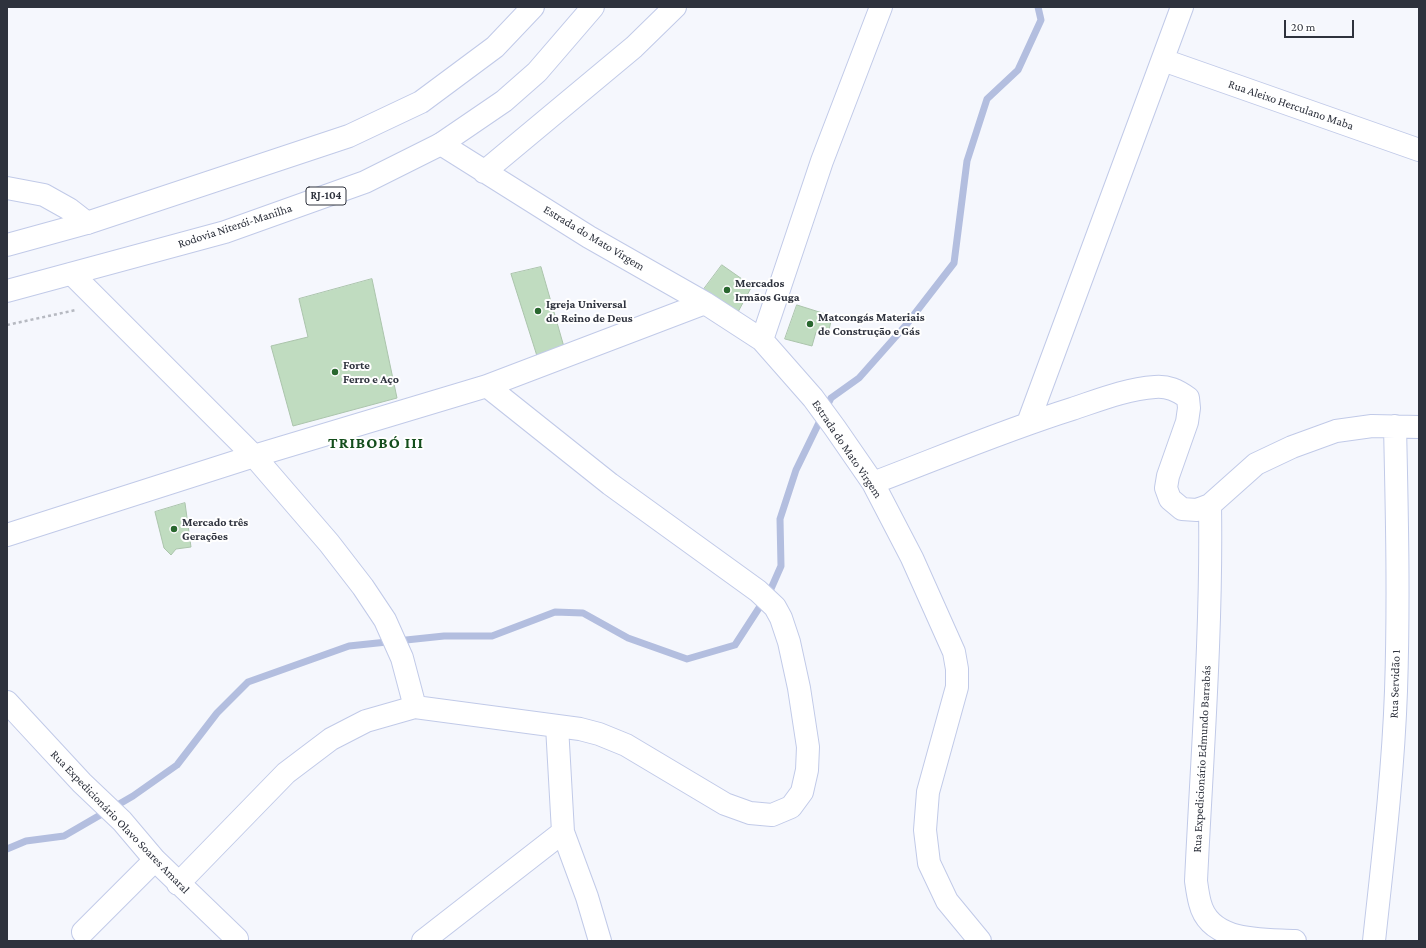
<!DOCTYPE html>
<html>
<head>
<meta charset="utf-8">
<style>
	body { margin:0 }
	#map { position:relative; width:1426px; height:948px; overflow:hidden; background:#f5f7fd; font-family:"Crimson Pro",serif }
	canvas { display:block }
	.frame { position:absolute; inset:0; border:8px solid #2e323d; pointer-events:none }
	.scale { position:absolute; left:1284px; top:20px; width:70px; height:18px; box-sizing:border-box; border:2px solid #2e323d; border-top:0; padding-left:5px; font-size:12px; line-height:14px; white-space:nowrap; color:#2e323d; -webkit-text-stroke:3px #fff; paint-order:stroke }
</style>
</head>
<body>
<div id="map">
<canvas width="1426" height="948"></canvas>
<div class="frame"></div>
<div class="scale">20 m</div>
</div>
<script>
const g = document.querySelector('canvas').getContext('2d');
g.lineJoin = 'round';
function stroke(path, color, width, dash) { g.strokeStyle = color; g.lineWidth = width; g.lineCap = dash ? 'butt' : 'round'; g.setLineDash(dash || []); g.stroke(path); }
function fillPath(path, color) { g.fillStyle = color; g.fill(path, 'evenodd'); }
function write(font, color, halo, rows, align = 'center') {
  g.font = font + ' "Crimson Pro",serif'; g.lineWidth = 4; g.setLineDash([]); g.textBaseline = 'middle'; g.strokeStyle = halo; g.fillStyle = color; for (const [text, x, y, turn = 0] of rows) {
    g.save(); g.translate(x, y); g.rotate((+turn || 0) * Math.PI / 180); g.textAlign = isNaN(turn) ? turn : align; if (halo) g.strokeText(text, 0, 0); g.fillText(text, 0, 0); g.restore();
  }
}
stroke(new Path2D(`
	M7,849l19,-8 38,-5 69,-40 44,-31 40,-52 31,-31 101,-36 95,-10h48l63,-24 28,1 45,25 59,21 48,-14 35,-54 11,-25 -1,-47 16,-49 35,-72 28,-20 47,-53 48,-62 13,-102 20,-62 31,-29 23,-50 -3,-13`), '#b3bedf', 7);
const building = new Path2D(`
	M722,265l30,21 -14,26 -37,-19z
	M541,267l23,80 -27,9 -26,-82z
	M372,279l25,119 -104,28 -22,-80 37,-9 -9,-38z
	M797,305l35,11 -4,19 -12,-3 -4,14 -27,-7z
	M185,503l6,44 -15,2 -5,6 -7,-7 -9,-36z`);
fillPath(building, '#c0dcc0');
stroke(building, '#abc4ac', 1);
const minor = new Path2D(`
	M1163,60l256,90
	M441,144l148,93 116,66 57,37 51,58 22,30 38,55 39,75 42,94 3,17v18l-29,105 -3,38 4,33 18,38 33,40
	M484,172l150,-125 41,-40
	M7,188l37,7 25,14 18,14
	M72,274l182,182 75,87 34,44 22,33 17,38 13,49
	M762,340l60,-179 59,-154
	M1028,423l154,-416
	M873,483c66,-25 132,-53 199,-74 27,-9 54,-20 83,-22 13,-1 22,3 33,11l1,10 -2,14 -19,54 -2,12 4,11 12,10 15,1 13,-5 46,-41 36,-17 44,-16 36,-5 47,1
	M1210,505c2,125 -8,251 -14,376 1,7 2,15 4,22 10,40 62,36 95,38
	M7,535l247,-79 233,-70 218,-83
	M7,702l75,81 40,38 33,39 82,79
	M557,726l6,106 24,65 13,44
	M178,884l108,-111 45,-34 35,-18 49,-14 165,22 19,5 27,11 99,59 25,9 22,2 19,-8 11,-15 5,-22 1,-23 -9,-59 -10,-46 -8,-24 -6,-11 -17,-16 -148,-107 -123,-98
	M83,932l72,-72
	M423,941l140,-109
	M1374,941c9,-83 19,-166 22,-250 3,-88 1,-177 -1,-265`);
const highway = new Path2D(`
	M7,245l80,-22 262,-87 72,-34 74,-55 38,-40
	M7,291l218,-59 140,-50 76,-38 63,-43 33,-29 56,-65`);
stroke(minor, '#c1cae8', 24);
stroke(highway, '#c1cae8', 24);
stroke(new Path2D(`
	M7,325l69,-15`), '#b6b9c1', 2.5, [3, 3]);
stroke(minor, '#fff', 22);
stroke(highway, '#fff', 22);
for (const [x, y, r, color] of [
	[727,290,4,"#29672f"],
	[538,311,4,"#29672f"],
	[810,324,4,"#29672f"],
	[335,372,4,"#29672f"],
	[174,529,4,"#29672f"]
]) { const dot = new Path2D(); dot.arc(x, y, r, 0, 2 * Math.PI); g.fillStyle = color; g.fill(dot); stroke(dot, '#fff', 1.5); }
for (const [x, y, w] of [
	[326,196,40]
]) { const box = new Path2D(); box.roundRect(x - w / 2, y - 9, w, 18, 3); g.fillStyle = '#fff'; g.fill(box); stroke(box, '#2e323d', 1); }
write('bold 11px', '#2e323d', null, [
	["RJ-104",326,196]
]);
write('12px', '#2e323d', '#fff', [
	["Rua Aleixo Herculano Maba",1291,105,19],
	["Rodovia Niterói-Manilha",235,226,-18],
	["Estrada do Mato Virgem",594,238,31],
	["Estrada do Mato Virgem",847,449,56],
	["Rua Servidão 1",1395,684,-88],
	["Rua Expedicionário Edmundo Barrabás",1202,759,-87],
	["Rua Expedicionário Olavo Soares Amaral",120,822,46]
]);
write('bold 12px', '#2e323d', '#fff', [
	["Mercados",735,283],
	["Irmãos Guga",735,297],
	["Igreja Universal",546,304],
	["do Reino de Deus",546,318],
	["Matcongás Materiais",818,317],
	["de Construção e Gás",818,331],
	["Forte",343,365],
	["Ferro e Aço",343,379],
	["Mercado três",182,522],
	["Gerações",182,536]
], 'left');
g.letterSpacing = '1px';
write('bold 16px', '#144e1c', '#fff', [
	["TRIBOBÓ III",376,443]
]);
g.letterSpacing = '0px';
</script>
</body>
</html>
